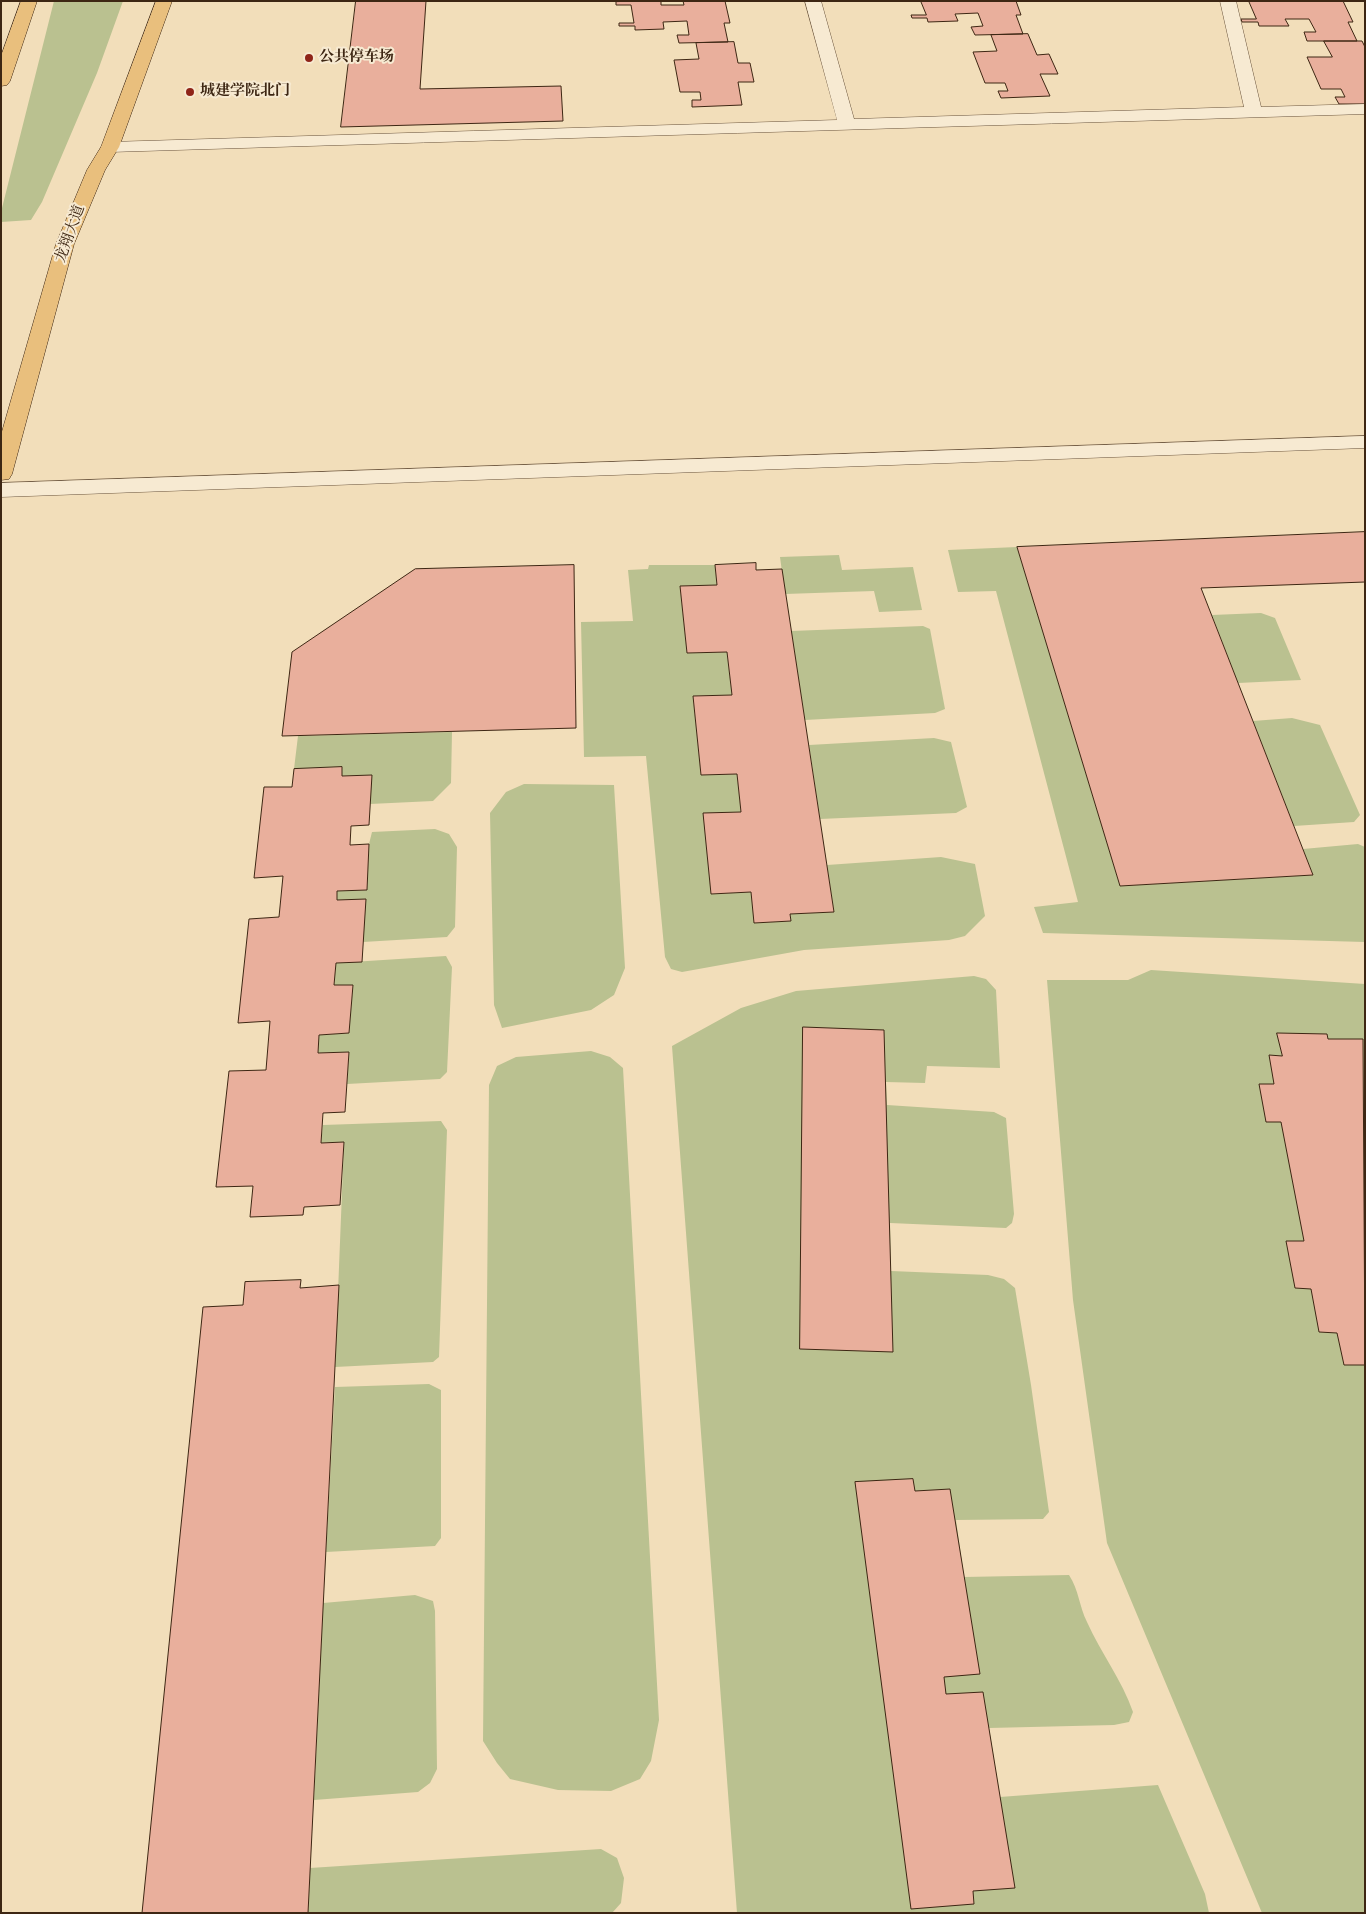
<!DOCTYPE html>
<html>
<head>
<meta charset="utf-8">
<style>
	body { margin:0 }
	#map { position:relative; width:1366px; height:1914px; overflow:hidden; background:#f2deba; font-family:"IM FELL DW Pica",serif }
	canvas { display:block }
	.frame { position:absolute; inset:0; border:2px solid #3d2613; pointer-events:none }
</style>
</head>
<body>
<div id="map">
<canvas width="1366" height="1914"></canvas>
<div class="frame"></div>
</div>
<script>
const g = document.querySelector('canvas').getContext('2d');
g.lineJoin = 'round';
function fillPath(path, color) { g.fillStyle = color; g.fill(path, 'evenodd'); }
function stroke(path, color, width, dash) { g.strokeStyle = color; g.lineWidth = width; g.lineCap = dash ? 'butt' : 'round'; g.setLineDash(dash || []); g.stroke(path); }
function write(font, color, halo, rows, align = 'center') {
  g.font = font + ' "IM FELL DW Pica","Noto Serif SC",serif'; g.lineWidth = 4; g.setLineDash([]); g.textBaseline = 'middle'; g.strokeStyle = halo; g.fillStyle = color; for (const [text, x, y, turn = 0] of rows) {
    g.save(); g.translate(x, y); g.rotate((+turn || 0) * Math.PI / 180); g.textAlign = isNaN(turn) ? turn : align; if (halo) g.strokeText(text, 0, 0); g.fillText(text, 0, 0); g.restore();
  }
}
fillPath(new Path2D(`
	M54,1h69l-26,72 -55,129 -11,18 -30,2v-10z
	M1017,547l103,339 193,-11 -10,-26 55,-5 7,3v95l-322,-9 -9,-26 44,-5 -82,-311 -38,1 -10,-42z
	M839,555l3,15 71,-3 9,43 -43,2 -5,-21 -89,3 -5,-37z
	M649,565h66l2,20 -37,1 7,67 40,-1 5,43 -39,1 8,79 36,-1 4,38 -37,2 7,80 40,-2 4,31 36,-2 -1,-7 44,-2 -7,-47 114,-8 34,7 10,52 -20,20 -16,4 -145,10 -122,22 -11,-3 -6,-12 -19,-201 -62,1 -3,-135 52,-1 -5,-51 20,-1z
	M1261,613l14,5 26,62 -63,3 -26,-68z
	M923,626l7,3 15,80 -10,4 -130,7 -14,-89z
	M1292,718l28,7 40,90 -6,7 -60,4 -41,-105z
	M452,732l-1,51 -18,18 -63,3 1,-29 -29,1v-9l-48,2 4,-33z
	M934,738l17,4 16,65 -11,6 -136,6 -11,-74z
	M524,784l90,1 11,183 -11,27 -23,15 -89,18 -8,-23 -4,-192 16,-21z
	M435,829l14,5 8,13 -2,80 -8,10 -84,5 -26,-42v-9l30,-1 2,-46 3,-12z
	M446,956l6,11 -5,105 -7,7 -93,5 2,-32 -31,1 1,-18 30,-2 4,-48h-19l2,-22z
	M1151,970l214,14v929h-103l-155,-370 -34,-243 -26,-320h81z
	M974,976l12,3 10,11 4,78 -73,-2 -2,17 -39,-1 1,23 107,7 12,6 8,96 -2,9 -6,5 -116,-5 1,48 97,4 16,4 11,9 16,97 18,127 -6,7 -87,1 8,57 105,-2c10,15 10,31 18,47 14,31 35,58 46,90l-4,10 -15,3 -125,3 11,69 158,-12 47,109 4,19h-472l-65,-867 69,-38 55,-17z
	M591,1051l19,6 13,11 36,652 -8,41 -11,18 -29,12 -53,-1 -48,-11 -13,-16 -14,-22 6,-656 8,-19 19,-9z
	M441,1121l6,9 -8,227 -6,5 -98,5 9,-225 -23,1 2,-18z
	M429,1384l12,6v148l-6,8 -109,6 9,-165z
	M415,1595l18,6 2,10 2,158 -7,14 -12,9 -104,8 9,-197z
	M601,1849l16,9 7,20 -3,25 -9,10h-304l2,-45z`), '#bac190');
const building = new Path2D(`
	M356,1h70l-6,88 141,-3 2,35 -222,6z
	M661,1v4h23l-1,-4h42l5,22h-6l4,19 -49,1 -2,-8h12l-2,-14 -24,1 1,7 -29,1v-4h-16v-3h15l-3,-18h-15v-3z
	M921,1h95l5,14h-5l7,19 -48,1 -4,-8 12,-1 -5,-13 -23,1 3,7 -30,1 -1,-4h-15l-1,-3h15z
	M1249,1h94l10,21h-5l9,19h-50l-3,-9h12l-7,-13h-24l4,7h-30l-1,-4h-16l-1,-3h15z
	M1028,34l9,21 12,-1 9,20h-18l10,22 -49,2 -3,-7h10l-3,-8h-20l-12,-31 24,-1 -6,-16z
	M1324,41h38l3,6v57h-26l-4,-7h10l-4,-8h-20l-14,-32h25z
	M734,42l4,21h12l4,19h-16l4,23 -50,2v-7h9l-1,-8h-20l-6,-32 25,-1 -3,-16z
	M1365,532v50l-164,6 112,287 -193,11 -103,-339z
	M756,563v7l26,-1 52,343 -44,2 1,7 -37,2 -3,-31 -40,2 -8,-81 38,-1 -4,-38 -36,1 -8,-79 39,-1 -5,-43 -40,1 -7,-67 37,-1 -2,-20z
	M574,565l2,163 -294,8 10,-84 123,-83z
	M342,767v9l30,-1 -3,50 -18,1 -1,19 19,-1 -2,46 -30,1v9l29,-1 -4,63 -26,1 -2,22h19l-4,48 -30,2 -1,18 31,-1 -4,60 -22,1 -2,30 23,-1 -4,63 -36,2 -1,8 -53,2 3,-31 -37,1 13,-116 37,-1 4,-49 -32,2 11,-104 30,-2 4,-41 -29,2 10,-91h28l2,-18z
	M803,1027l81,3 9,322 -93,-3z
	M1277,1033l50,1 1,5h35l2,326h-21l-7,-32 -18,-1 -8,-43 -16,-1 -9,-47h18l-23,-119h-15l-7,-38h15l-5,-29 13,1z
	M301,1280l-1,8 39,-3 -31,628h-166l61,-606 40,-2 2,-23z
	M913,1479l2,12 35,-2 30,185 -36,3 2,17 37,-2 32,196 -42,3 1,13 -63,5 -56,-427z`);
fillPath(building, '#e9af9c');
stroke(building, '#3d2613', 1);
const minor = new Path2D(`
	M805,1h16l33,118 390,-12 -24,-106h16l25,106 104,-3v10l-1255,38 -6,-1 -3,-4 3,-4 6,-1 727,-22z
	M1365,436v12l-1364,49v-14z`);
const major = new Path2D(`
	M21,1h16l-27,80 -3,4 -6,1v-30z
	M156,1h16l-53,146 -14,23 -31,74 -62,230 -3,5 -8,1v-45l55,-191 31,-74 14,-23z`);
stroke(minor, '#6a543d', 1);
stroke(major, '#3d2613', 1);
fillPath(minor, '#f7ead2');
fillPath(major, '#e9bf7d');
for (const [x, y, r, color] of [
	[309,58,5,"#8f2418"],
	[190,92,5,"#8f2418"]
]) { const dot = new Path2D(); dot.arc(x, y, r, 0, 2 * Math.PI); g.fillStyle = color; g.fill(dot); stroke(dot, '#f7ead2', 2); }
write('bold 15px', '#3d2613', '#f7ead2', [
	["公共停车场",319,58],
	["城建学院北门",200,92]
], 'left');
write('15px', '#3d2613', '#f7ead2', [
	["龙翔大道",71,234,-70]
]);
</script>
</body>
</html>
